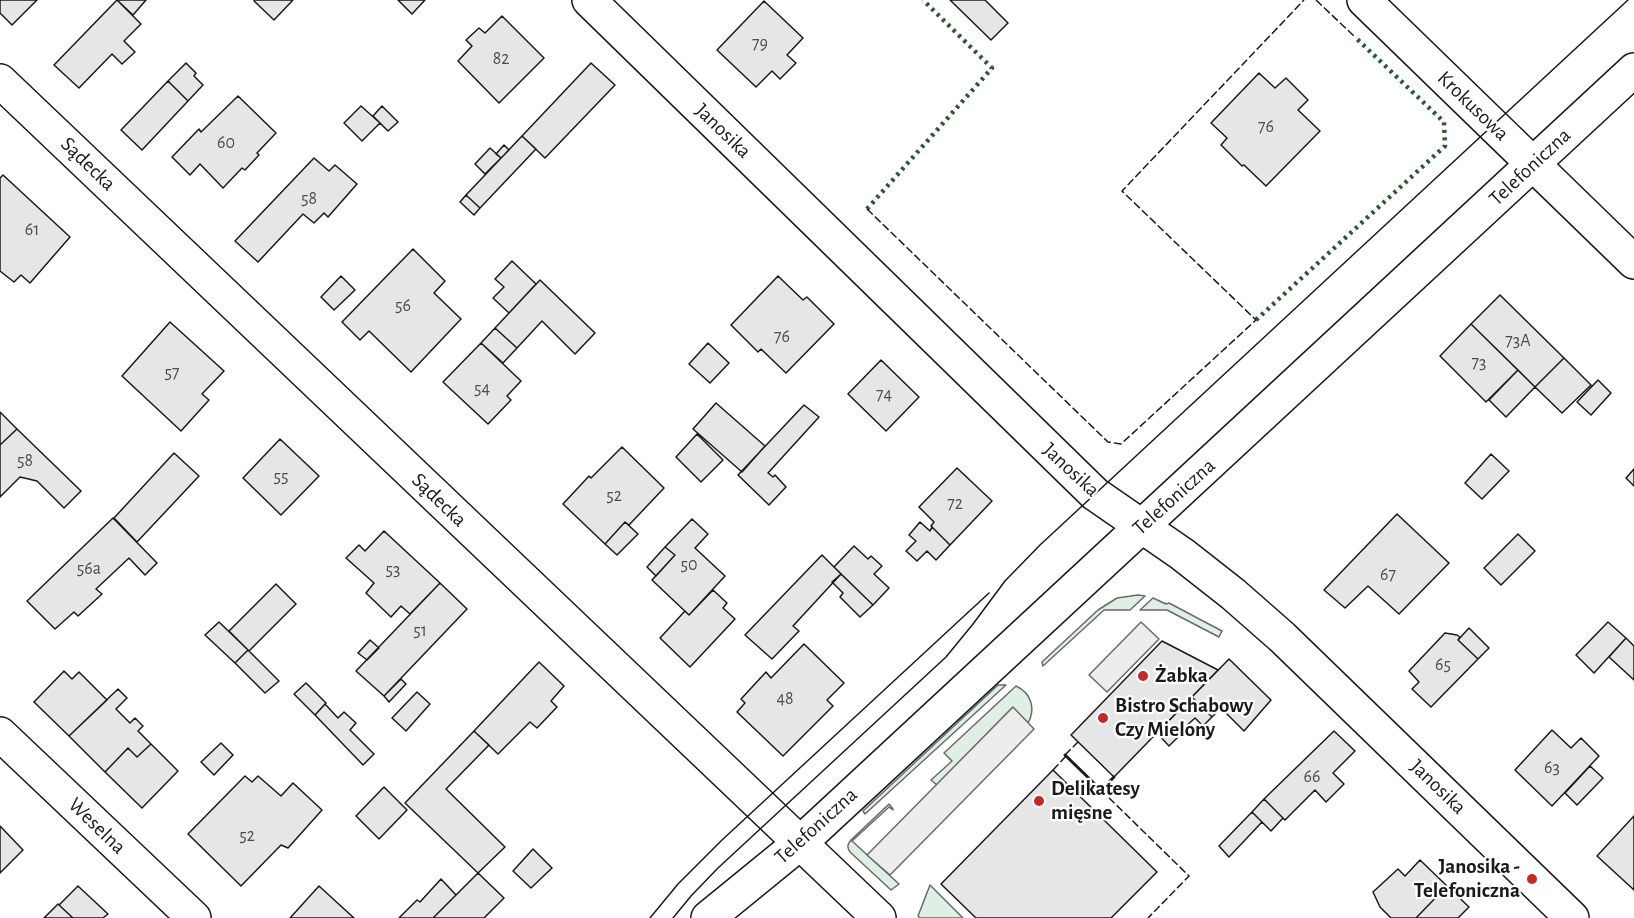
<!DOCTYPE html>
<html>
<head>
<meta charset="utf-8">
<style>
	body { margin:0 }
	canvas { display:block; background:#fff }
</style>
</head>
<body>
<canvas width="1634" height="918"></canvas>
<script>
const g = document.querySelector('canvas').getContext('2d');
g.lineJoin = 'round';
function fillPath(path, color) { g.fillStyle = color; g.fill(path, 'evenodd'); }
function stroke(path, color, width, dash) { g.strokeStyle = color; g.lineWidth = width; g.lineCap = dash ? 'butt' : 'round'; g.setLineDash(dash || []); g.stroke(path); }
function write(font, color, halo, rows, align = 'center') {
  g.font = font + ' "Alegreya Sans",sans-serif'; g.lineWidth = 4.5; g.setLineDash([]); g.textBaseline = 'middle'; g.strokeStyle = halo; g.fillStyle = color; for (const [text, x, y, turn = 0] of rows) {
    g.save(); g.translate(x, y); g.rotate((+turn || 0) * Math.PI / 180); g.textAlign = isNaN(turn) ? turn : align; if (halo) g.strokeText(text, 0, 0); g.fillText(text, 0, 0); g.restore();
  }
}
const green = new Path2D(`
	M1138,595l7,1 -15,14h-26l-61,56 -1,-4 56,-52 19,-12z
	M1153,598l13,6 3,-1 53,28 -3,6 -52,-27h-27z
	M998,685h8l-141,129 -2,-3z
	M1016,686c15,7 20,22 12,37l-16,-15 -75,77 -6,-5 21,-19 -8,-8z
	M889,804l4,5v1l-4,-3 -37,34 47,43 -8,6 -41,-38c-3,-5 -3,-7 1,-12z
	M930,885l33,33h-43l-2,-2z`);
fillPath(green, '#e0efe3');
stroke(green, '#6a6a6a', 1.5);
const parking = new Path2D(`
	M1141,622l18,17 -52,53 -18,-17z
	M1013,707l21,22 -144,146 -23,-20z`);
fillPath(parking, '#ededed');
stroke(parking, '#6a6a6a', 1.5);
const building = new Path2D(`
	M0,0h37l-25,25 -12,-12z
	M117,0l24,24 -17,17 11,11 -13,12 -10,-10 -33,34 -25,-23z
	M117,0h29l-13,15z
	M255,0h38l-19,20 -20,-19z
	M398,0h27l-13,14z
	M950,0h35l23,23 -17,17z
	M764,1l39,37 -16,17 9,8 -16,16 -8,-8 -16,16 -39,-37z
	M502,16l42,42 -45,45 -41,-42 14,-15 -6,-6 13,-12 6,5z
	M186,63l10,10 -2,3 9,9 -15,16 -20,-20z
	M591,63l24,22 -70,73 -23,-22z
	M1259,73l16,15 11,-10 22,22 -10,10 22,21 -54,55 -22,-21 -2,1 -21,-21 6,-7 -16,-15z
	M168,81l20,20 -46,49 -21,-20z
	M238,96l38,37 -19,20 2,2 -14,15 -3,-2 -19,20 -23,-24 -10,11 -18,-18 27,-28 2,3z
	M361,106l19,17 -18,18 -18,-18z
	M382,106l16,16 -10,9 -15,-15z
	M522,136l14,13 -56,59 -14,-13z
	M504,145l5,5 -8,8 -5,-4z
	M490,148l11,10 -16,16 -10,-10z
	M314,158l15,13 6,-6 22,19 -29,33 -4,-4 -10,10 -11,-9 -45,48 -23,-21z
	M3,175l67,62 -40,46 -9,-8 -7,7 -14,-11v-93z
	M466,195l14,13 -6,7 -14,-13z
	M413,249l32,32 -11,12 27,26 -50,53 -42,-41 -9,9 -18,-18z
	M512,261l24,23 -27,29 -16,-15 11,-11 -9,-8z
	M341,276l14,14 -21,20 -13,-13z
	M778,276l25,24 4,-3 27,27 -48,49 -25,-24 -3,3 -27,-27z
	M540,280l55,53 -20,21 -33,-33 -25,27 -22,-20z
	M1500,295l64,63 -29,29 -64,-63z
	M170,322l54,49 -22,23 7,6 -28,31 -59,-55z
	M1471,324l47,46 -32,32 -46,-46z
	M495,328l22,20 -14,15 -22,-20z
	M481,343l40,38 -14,15 4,4 -23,24 -45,-42z
	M708,343l21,20 -19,20 -21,-19z
	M1564,358l27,27 -29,28 -27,-26z
	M881,360l38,37 -33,34 -38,-37z
	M1518,370l17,17 -29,30 -17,-17z
	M1598,380l13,13 -20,22 -14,-13z
	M716,403l49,43 -23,26 -49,-43z
	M804,405l15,12 -51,56 5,4 2,-2 11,12 -17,18 -31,-30z
	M0,412l17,17 -17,16z
	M17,429l64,62 -17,17 -27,-27 -17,-4 -20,20v-52z
	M697,434l26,26 -22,22 -25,-25z
	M280,439l39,37 -38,39 -38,-37z
	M622,447l42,41 -35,37 -4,-3 -20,22 -42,-40 26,-28 2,2z
	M174,453l25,23 -62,66 -23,-24z
	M1491,454l18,17 -27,28 -17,-16z
	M957,468l35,33 -42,44 -19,-19 3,-4 -15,-15z
	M1634,469v17l-8,-8z
	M1397,514l52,49 -50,51 -31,-28 -23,22 -21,-18z
	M113,518l44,45 -12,12 -16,-17 -33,31 6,5 -24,22 -4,-4 -19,17 -28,-28z
	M692,519l16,15 -13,14 30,28 -36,39 -37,-35 23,-25 -10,-8z
	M625,522l13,12 -21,21 -12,-11z
	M920,522l10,9 2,-4 18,18 -14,15 -9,-9 -10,10 -11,-10 10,-10 -7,-6z
	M384,531l56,52 -30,31 -9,-8 -10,11 -25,-24 8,-10 -28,-25 13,-13 6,6z
	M1518,534l17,17 -34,34 -17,-17z
	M854,546l14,13 3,-3 11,10 -8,8 15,14 -16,17 -39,-38z
	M665,547l10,8 -19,21 -9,-9z
	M822,555l19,19 -48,52 6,5 -27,28 -27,-24z
	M841,574l32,31 -13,12 -20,-20 3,-4 -11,-11z
	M440,583l27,26 -83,87 -28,-25z
	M276,584l20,20 -47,47 -20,-20z
	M713,590l14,13 -4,5 12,11 -45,48 -30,-29 25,-27 4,4z
	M219,622l29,28 -13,13 -30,-28z
	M1608,622l18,16 -32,35 -18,-18z
	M1469,628l20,20 -11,11 -20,-19z
	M1445,633l12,2 3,2 -2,3 20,19 -47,48 -19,-18 7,-7 -10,-11z
	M1626,638l8,8v34l-25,-23z
	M370,640l9,8 -12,12 -9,-7z
	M1162,641l56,29 -104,107 -43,-42z
	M804,644l40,39 -17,17 6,6 -50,50 -46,-44 8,-9 -4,-4 25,-27 5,6z
	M248,650l31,31 -14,12 -30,-30z
	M1229,659l42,41 -27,31 -23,-23 -9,9 -20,-20z
	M539,662l25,24 -13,15 6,6 -20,21 -7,-6 -32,32 -24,-23z
	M64,671l8,8 7,-7 28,28 -38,36 -35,-34z
	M401,679l5,5 -17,18 -5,-6z
	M306,683l20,20 -11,12 -21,-21z
	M118,689l9,9 -11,11 14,14 5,-5 8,8 -5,5 13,13 -14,13 -9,-9 -23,24 -36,-36z
	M417,692l13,12 -24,27 -14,-13z
	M1192,697l20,20 -9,9 -8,-8 -13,12 2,1 -15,15 -12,-13z
	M325,704l13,14 6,-6 12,11 -6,7 24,24 -11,11 -48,-50z
	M1552,730l19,18 10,-10 18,18 -47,50 -37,-36z
	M474,731l15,14 -43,44 59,58 -27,26 -73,-70z
	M1334,731l21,20 -22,22 11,11 -18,18 -11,-12 -30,30 -21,-21z
	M221,743l12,12 -19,20 -13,-13z
	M151,744l27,27 -36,37 -37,-36 23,-24 9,9z
	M1590,766l13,12 -26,27 -12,-12z
	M1053,770l104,102 -46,46h-135l-35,-34z
	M245,776l7,6 6,-6 23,20 12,-13 29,27 -34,38 -7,-3 -40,41 -53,-52z
	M384,787l23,23 -28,29 -23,-23z
	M1264,799l19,19 -12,13 -19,-19z
	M1252,812l10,10 -33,35 -10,-11z
	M1634,816v74l-37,-34z
	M0,826l23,24 -23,23z
	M533,849l19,19 -21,20 -18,-17z
	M1420,860l27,26 -31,32h-25l-11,-11 -7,-15 25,-23 7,7z
	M478,873l26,25 -20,20h-51z
	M441,879l15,16 -23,23h-34l18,-18 3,2z
	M78,886l30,28 -5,4h-30l-14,-13z
	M319,886l35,32h-64z
	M1447,886l22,21 -11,11h-42z
	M58,904l1,1 14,13h-29z`);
fillPath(building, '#e6e6e6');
stroke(building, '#1a1a1a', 1.5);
const minor = new Path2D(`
	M1364,0l270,262
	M0,81l879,837
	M0,734l194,184`);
const tertiary = new Path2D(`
	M589,0l506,494 87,60 51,40 49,43 290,281
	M708,918l92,-75 834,-773`);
stroke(minor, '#1a1a1a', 36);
stroke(tertiary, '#1a1a1a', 36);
stroke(minor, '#fff', 33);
stroke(tertiary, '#fff', 33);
stroke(new Path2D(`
	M650,918l28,-34 44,-44 267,-247
	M673,918l18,-22 27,-28 228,-211 27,-33 32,-43 35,-36 588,-545`), '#1a1a1a', 1.5);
stroke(new Path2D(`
	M867,209l125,-141 -69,-68
	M1256,320l189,-174 -1,-24 -88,-84`), '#2b5a34', 4.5, [3, 4.5]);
stroke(new Path2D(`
	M1316,0l40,38
	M867,209l241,233 13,2 135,-124 -134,-129 182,-191
	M1065,755l13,-13
	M1053,770l13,-14
	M1101,790l88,86 -41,42`), '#1a1a1a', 1.5, [8, 3]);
stroke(new Path2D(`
	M1065,755l36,35 13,-13`), '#1a1a1a', 3);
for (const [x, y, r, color] of [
	[1143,676,6,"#c62828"],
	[1103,718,6,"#c62828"],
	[1039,801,6,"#c62828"],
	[1532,879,6,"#c62828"]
]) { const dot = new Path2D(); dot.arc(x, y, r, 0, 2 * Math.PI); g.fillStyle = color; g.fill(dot); stroke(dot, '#fff', 2); }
write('18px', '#4d4d4d', null, [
	["79",760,44],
	["82",501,59],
	["76",1266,127],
	["60",226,143],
	["58",309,199],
	["61",32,230],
	["56",403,306],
	["76",782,337],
	["73A",1518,341],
	["73",1479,363],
	["57",172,373],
	["54",482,389],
	["74",884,395],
	["58",25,461],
	["55",281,477],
	["52",614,496],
	["72",955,504],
	["50",689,565],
	["56a",89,569],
	["53",393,570],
	["67",1388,575],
	["51",420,631],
	["65",1443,665],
	["48",785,699],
	["63",1552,768],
	["66",1312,777],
	["52",247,836]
]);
write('21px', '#1a1a1a', '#fff', [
	["Krokusowa",1473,106,44],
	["Janosika",723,131,44],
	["Sądecka",88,164,44],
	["Telefoniczna",1530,167,-43],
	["Janosika",1071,470,43],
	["Telefoniczna",1174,497,-42],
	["Sądecka",439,500,44],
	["Janosika",1438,787,44],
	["Weselna",97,826,44],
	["Telefoniczna",816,826,-42]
]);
write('bold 21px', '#1a1a1a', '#fff', [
	["Żabka",1155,676],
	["Bistro Schabowy",1115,706],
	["Czy Mielony",1115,730],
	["Delikatesy",1051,789],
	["mięsne",1051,813],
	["Janosika -",1520,867,"right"],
	["Telefoniczna",1520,891,"right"]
], 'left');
</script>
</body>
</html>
